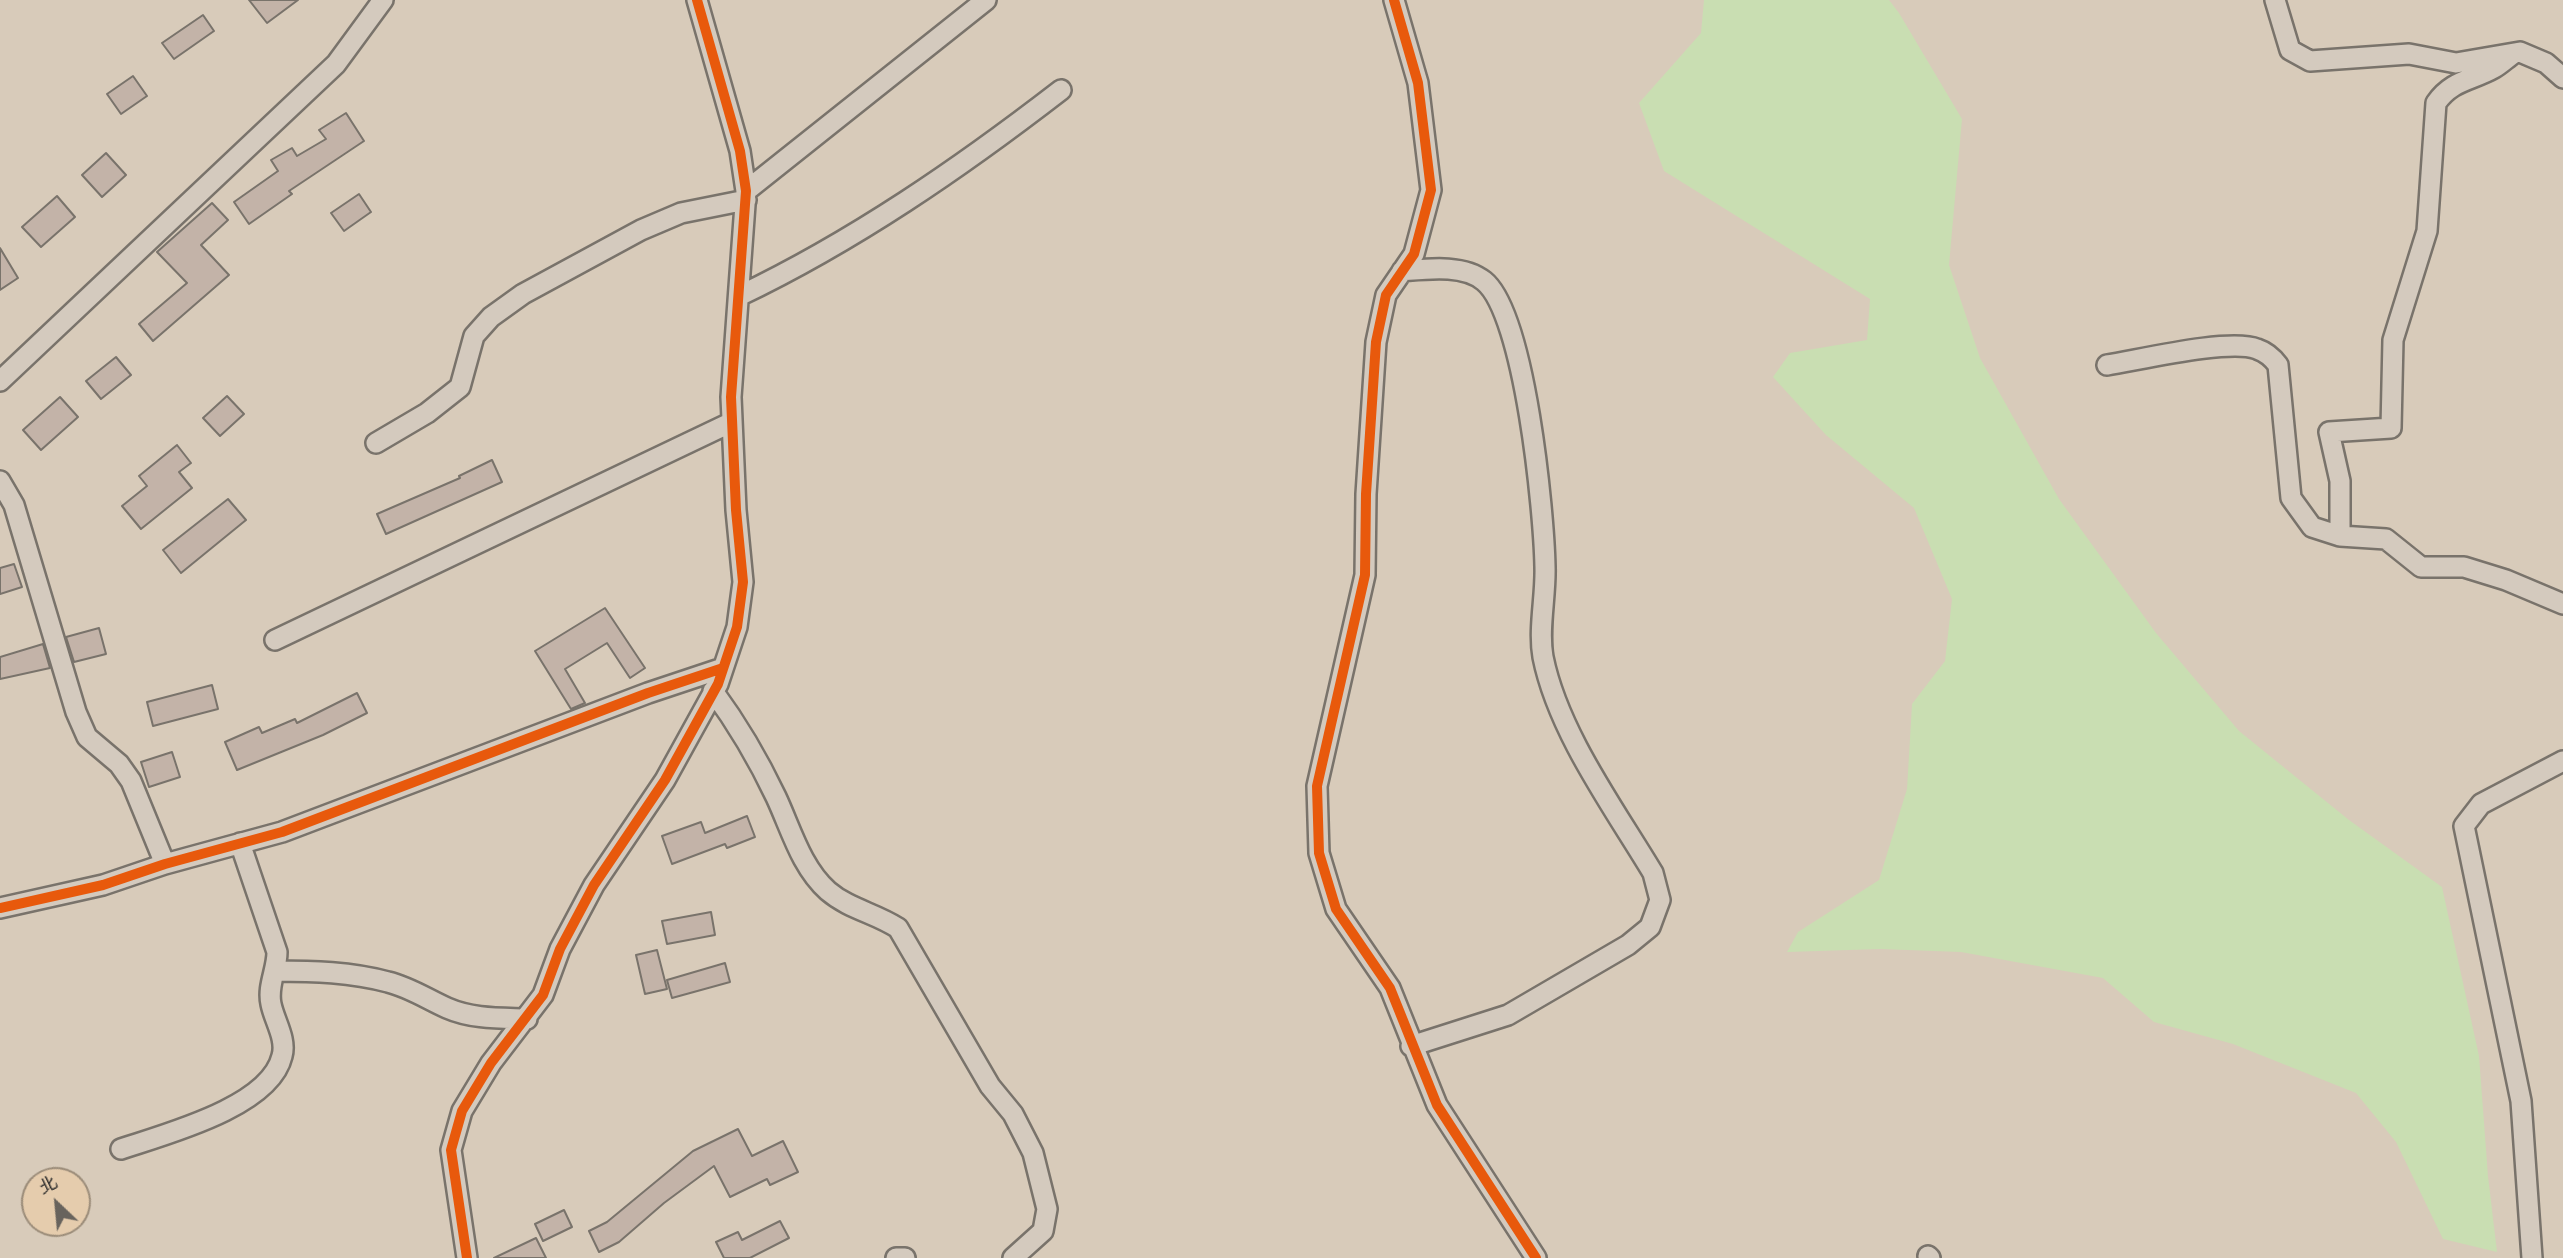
<!DOCTYPE html>
<html>
<head>
<meta charset="utf-8">
<style>
	body { margin:0 }
	#map { position:relative; width:2563px; height:1258px; overflow:hidden; background:#d8cbba; font-family:"Shantell Sans","LXGW WenKai TC",sans-serif }
	canvas { display:block }
	.north { position:absolute; left:21px; top:1167px; width:70px; height:70px; box-sizing:border-box; background:#e5ccad; border:2px solid #9b8c79; border-radius:50%; rotate:334deg; font-size:19px; font-weight:700; line-height:28px; text-align:center; color:#2b2b2b }
	.north::after { content:''; display:block; margin:auto; width:24px; height:32px; background:#68635d; clip-path:polygon(50% 0,100% 100%,50% 72%,0 100%) }
</style>
</head>
<body>
<div id="map">
<canvas width="2563" height="1258"></canvas>
<div class="north">北</div>
</div>
<script>
const g = document.querySelector('canvas').getContext('2d');
g.lineJoin = 'round';
function fillPath(path, color) { g.fillStyle = color; g.fill(path, 'evenodd'); }
function stroke(path, color, width, dash) { g.strokeStyle = color; g.lineWidth = width; g.lineCap = dash ? 'butt' : 'round'; g.setLineDash(dash || []); g.stroke(path); }
fillPath(new Path2D(`
	M1704,0h185l10,13 63,106 -13,146 31,93 79,141 97,134 83,98 110,89 93,67 37,169 9,120 9,76 -54,-13 -47,-97 -40,-49 -123,-49 -79,-22 -51,-44 -142,-26 -81,-3 -93,3 11,-20 81,-52 28,-91 5,-85 33,-43 7,-62 -38,-91 -88,-73 -53,-58 17,-24 77,-13 3,-41 -206,-128 -25,-68 62,-70z`), '#c9deb2');
const building = new Path2D(`
	M249,0h49l-31,23z
	M203,15l11,16 -40,28 -12,-16z
	M133,76l14,20 -26,18 -14,-20z
	M346,113l18,28 -75,50 3,3 -43,30 -15,-22 44,-31 -7,-11 21,-12 5,8 29,-17 -7,-9z
	M106,153l20,22 -24,22 -20,-22z
	M359,194l12,18 -27,19 -13,-18z
	M57,196l18,21 -34,30 -19,-20z
	M212,203l16,17 -27,25 28,30 -76,66 -14,-17 48,-41 -30,-31z
	M0,248l18,30 -18,12z
	M116,357l15,18 -30,24 -15,-18z
	M227,396l17,18 -24,22 -17,-18z
	M60,397l18,20 -37,33 -18,-20z
	M177,445l14,18 -12,9 13,16 -51,41 -19,-23 25,-20 -8,-10z
	M492,460l10,22 -116,52 -9,-20 83,-36 -1,-2z
	M228,499l18,21 -65,53 -18,-23z
	M14,564l8,23 -22,7v-26z
	M605,608l40,60 -15,10 -23,-35 -42,26 20,34 -14,6 -36,-58z
	M99,628l7,26 -32,8 -8,-25z
	M43,644l7,24 -50,11v-22z
	M212,685l6,24 -65,17 -6,-24z
	M357,693l10,20 -44,22 -86,35 -12,-28 34,-15 3,6 33,-14 2,4z
	M172,752l8,25 -31,10 -8,-25z
	M747,816l8,21 -28,11 -2,-4 -53,20 -10,-28 39,-14 4,11z
	M711,912l4,23 -48,9 -5,-23z
	M657,950l10,39 -22,5 -9,-39z
	M725,963l5,19 -58,16 -5,-18z
	M738,1129l14,27 31,-15 15,31 -28,13 -3,-6 -37,18 -16,-31 -50,37 -45,39 -20,10 -10,-21 18,-9 86,-71z
	M564,1210l8,17 -29,14 -8,-17z
	M780,1221l9,17 -39,20h-26l-8,-16 22,-10 4,8z
	M536,1238l10,20h-52z`);
fillPath(building, '#c3b3a8');
stroke(building, '#79736b', 2);
const minor = new Path2D(`
	M1394,0l24,83 13,107 -17,64 -28,41 -10,47 -10,152 -1,81 -48,211 2,67 17,56 54,79 47,117 99,153
	M2275,0l15,50 20,11 99,-7 47,9 64,-11 26,11 17,15
	M746,191l240,-191
	M1402,271c25,-2 61,-7 82,10 41,33 60,231 61,286 1,29 -7,62 -2,90 15,75 71,151 110,216l7,27 -10,27 -22,18 -120,70 -97,31
	M739,296c115,-55 221,-128 322,-206
	M2107,365c32,-5 123,-27 150,-16 9,3 15,8 21,16l13,133 21,29 28,9 46,3 35,28h43l42,13 57,24
	M0,381l336,-317 47,-64
	M376,443l51,-30 33,-26 14,-51 17,-19 32,-23 118,-64 40,-17 65,-13
	M0,481l14,24 62,207 11,25 32,27 12,17 34,83
	M2340,536v-55l-11,-49 62,-4 2,-88 34,-109 9,-128c16,-23 35,-22 58,-35 7,-4 13,-10 19,-14
	M275,640l457,-218
	M713,691c25,34 45,68 63,106 15,32 25,70 52,94 21,18 47,22 70,37l92,158 23,28 20,39 14,56 -4,22 -30,27
	M0,908l103,-23 62,-21 117,-32 366,-139 75,-25
	M275,971c38,0 76,1 113,11 21,5 39,17 59,26 25,11 53,10 80,11
	M121,1149c45,-15 149,-42 161,-93 5,-17 -8,-36 -11,-52 -4,-18 6,-34 6,-52l-37,-109
	M1928,1256l2,2
	M467,1258l-16,-108 11,-39 29,-48 52,-68 17,-46 34,-64 71,-105 53,-96 19,-57 6,-45 -7,-72 -5,-113 15,-206 -6,-40 -43,-151
	M896,1258h9
	M2532,1258l-11,-157 -57,-275 17,-22 82,-43`);
stroke(minor, '#79736b', 24);
stroke(minor, '#d4cabe', 19);
stroke(new Path2D(`
	M1394,0l24,83 13,107 -17,64 -28,41 -10,47 -10,152 -1,81 -48,211 2,67 17,56 54,79 47,117 99,153
	M0,908l103,-23 62,-21 117,-32 366,-139 75,-25
	M467,1258l-16,-108 11,-39 29,-48 52,-68 17,-46 34,-64 71,-105 53,-96 19,-57 6,-45 -7,-72 -5,-113 15,-206 -6,-40 -43,-151`), '#e8590c', 10);
</script>
</body>
</html>
